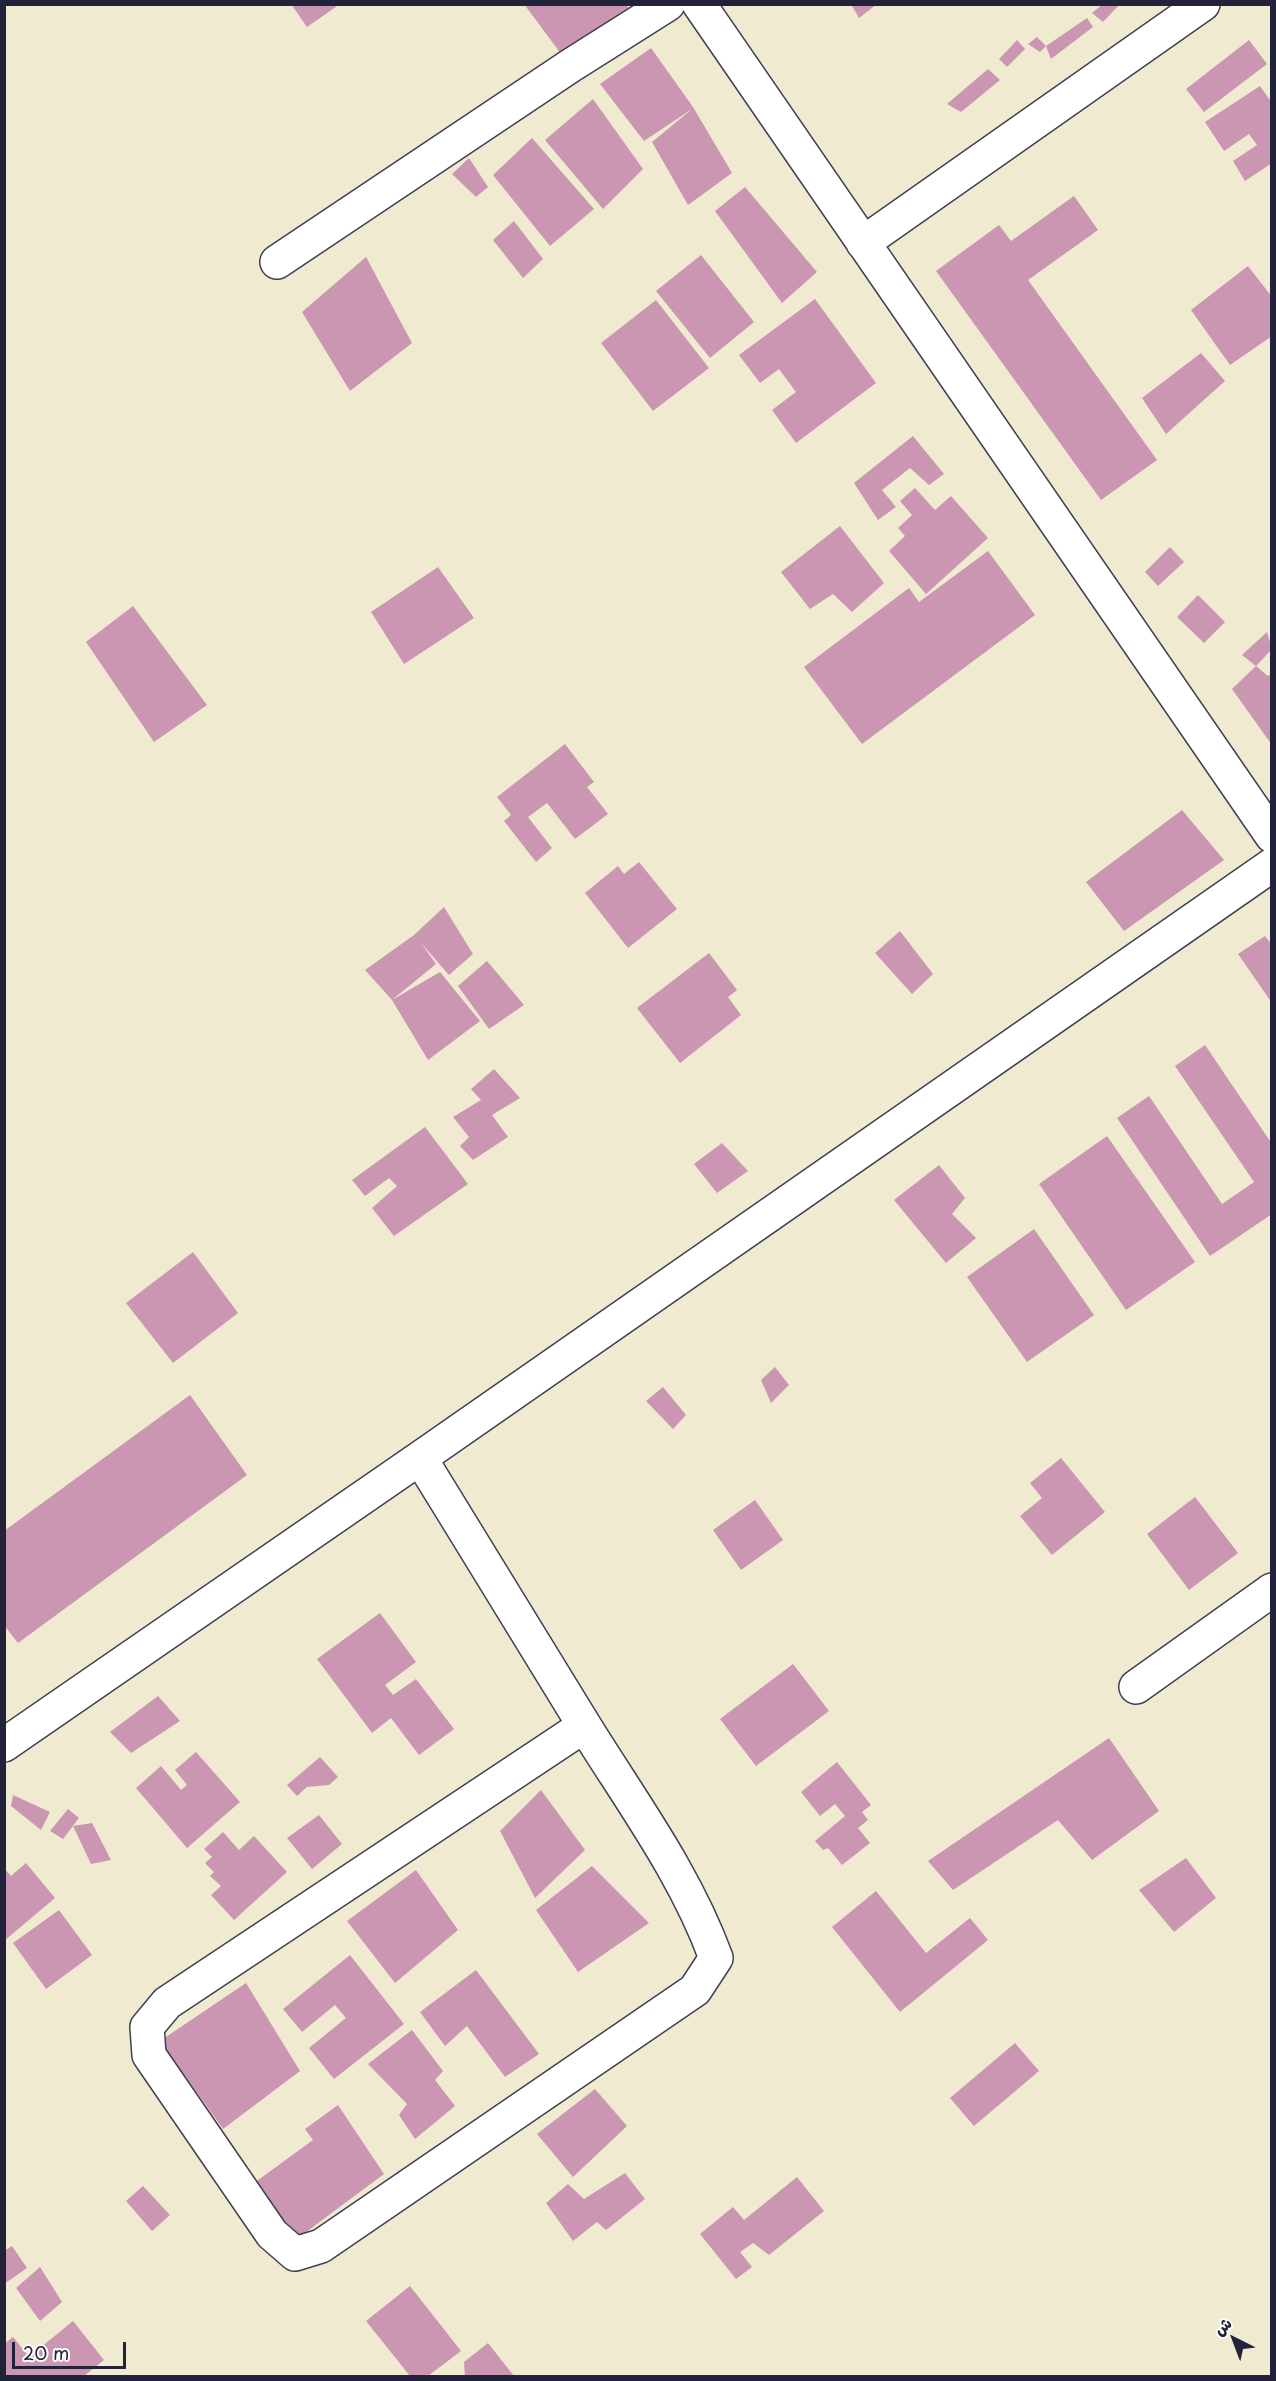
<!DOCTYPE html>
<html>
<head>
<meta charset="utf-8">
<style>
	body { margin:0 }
	#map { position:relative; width:1276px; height:2381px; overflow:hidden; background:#f0ead1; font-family:"Playpen Sans","Playpen Sans Arabic",sans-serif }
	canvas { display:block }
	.frame { position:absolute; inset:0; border:6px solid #22223b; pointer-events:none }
	.north { position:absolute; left:1204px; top:2309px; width:60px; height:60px; -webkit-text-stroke:4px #fdfcf7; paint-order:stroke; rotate:318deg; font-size:16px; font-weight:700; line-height:24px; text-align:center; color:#22223b }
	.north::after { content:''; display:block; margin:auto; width:21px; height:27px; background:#22223b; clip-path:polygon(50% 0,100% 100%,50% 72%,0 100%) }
	.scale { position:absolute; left:12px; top:2342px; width:114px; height:27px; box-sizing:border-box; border:3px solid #22223b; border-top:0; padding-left:8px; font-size:18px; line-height:21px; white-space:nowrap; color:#22223b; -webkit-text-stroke:4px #fdfcf7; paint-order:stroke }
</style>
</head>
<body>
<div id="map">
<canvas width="1276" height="2381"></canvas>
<div class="frame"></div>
<div class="north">ش</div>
<div class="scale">20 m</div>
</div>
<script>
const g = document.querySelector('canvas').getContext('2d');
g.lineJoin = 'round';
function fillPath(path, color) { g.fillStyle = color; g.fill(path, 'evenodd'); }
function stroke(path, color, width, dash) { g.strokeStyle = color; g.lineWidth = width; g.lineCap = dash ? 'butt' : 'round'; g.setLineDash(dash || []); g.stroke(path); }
fillPath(new Path2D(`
	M291,4h49l-33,23z
	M524,4h102l9,13 -65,49z
	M851,4h26l-18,14z
	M1103,4h17l-17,18 -11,-9z
	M1087,18l6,9 -42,32 -5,-13z
	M1037,37l9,9 -6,6 -12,-8z
	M1017,40l8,9 -18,18 -8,-8z
	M1249,40l18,24 -63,48 -18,-23z
	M651,48l42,59 39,66 -44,32 -36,-63 40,-33 -48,32 -44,-57z
	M988,69l12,11 -39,32 -14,-8z
	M1260,86l12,17v60l-27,18 -12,-20 24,-16 -8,-11 -25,17 -19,-29z
	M593,99l50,70 -40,40 -58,-69z
	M532,138l62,71 -44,37 -57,-71z
	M469,158l19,29 -12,10 -24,-23z
	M745,187l72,85 -35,31 -67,-92z
	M1074,196l24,34 -70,50 129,180 -56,40 -165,-229 63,-46 12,16z
	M514,221l29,38 -20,19 -30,-38z
	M701,255l53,67 -44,36 -54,-67z
	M366,257l46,86 -62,48 -48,-79z
	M1248,266l24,31v39l-42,29 -39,-55z
	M815,299l61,84 -80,60 -24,-33 24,-18 -17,-23 -19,14 -21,-28z
	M656,300l53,68 -56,43 -52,-68z
	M1201,353l24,28 -59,53 -24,-36z
	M913,436l31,38 -15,11 -19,-17 -28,22 14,17 -18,13 -24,-37z
	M915,488l20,22 16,-14 37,42 -62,56 -37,-43 16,-15 -7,-8 14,-13 -12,-14z
	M840,526l44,57 -32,29 -19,-18 -23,15 -29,-37z
	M1170,547l14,15 -26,24 -13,-14z
	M988,551l47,64 -173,129 -58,-77 105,-79 10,14z
	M438,567l36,51 -70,46 -33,-52z
	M1198,595l27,27 -21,21 -27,-26z
	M133,606l74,99 -53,37 -68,-100z
	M1267,632l5,17 -16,17 -14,-11z
	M1256,666l12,10 4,-3v72l-40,-56z
	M565,744l29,38 -7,5 21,27 -33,25 -28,-36 -19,14 24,31 -16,14 -32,-41 7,-6 -14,-18z
	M1182,810l42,50 -100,71 -38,-49z
	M639,862l38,47 -49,39 -43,-55 33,-27 6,8z
	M444,907l29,47 -24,21 -28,-32 15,21 -44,36 -27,-30 49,-35z
	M900,931l33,43 -21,20 -37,-41z
	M1265,936l7,9v58l-34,-49z
	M709,953l28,37 -9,7 13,18 -61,48 -43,-55z
	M487,961l37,44 -35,24 -31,-43z
	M440,972l40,49 -52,39 -36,-60z
	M1205,1045l67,99v70l-62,42 -93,-138 32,-22 73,108 32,-22 -79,-116z
	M494,1069l26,29 -28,17 16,22 -35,23 -13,-14 9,-9 -16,-20 28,-17 -10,-11z
	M425,1127l43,57 -74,52 -22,-28 25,-22 -8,-8 -24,18 -13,-16z
	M1107,1136l88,126 -69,48 -87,-126z
	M722,1143l26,28 -31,22 -23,-29z
	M939,1165l26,33 -13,16 24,24 -30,25 -52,-63z
	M1034,1229l60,86 -67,47 -60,-85z
	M193,1252l45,61 -65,50 -47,-60z
	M775,1367l14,18 -18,18 -10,-23z
	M663,1387l23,28 -13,14 -27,-28z
	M190,1395l57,80 -229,168 -14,-18v-94z
	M1061,1458l44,54 -53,43 -32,-39 22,-18 -12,-15z
	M1195,1497l43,56 -49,37 -42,-56z
	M755,1500l28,40 -42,30 -28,-40z
	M380,1613l36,49 -31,23 8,10 23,-16 38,50 -35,26 -28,-37 -19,15 -55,-74z
	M793,1664l36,47 -73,55 -36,-47z
	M158,1696l22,25 -49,32 -21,-21z
	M1109,1738l50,73 -67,49 -34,-40 -105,70 -25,-29z
	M196,1752l44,50 -53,46 -51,-60 25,-22 20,24 6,-5 -12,-15z
	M320,1757l18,20 -9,8 -22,2 -10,9 -10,-11z
	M837,1762l34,43 -9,7 6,8 -10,8 12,15 -28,22 -14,-17 -5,2 -8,-9 30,-25 -10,-12 -15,12 -19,-24z
	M541,1790l44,60 -50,48 -35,-67z
	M13,1795l37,17 -9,18 -30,-24z
	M68,1809l11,9 -16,21 -13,-8z
	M319,1815l23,29 -30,25 -25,-31z
	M92,1823l19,37 -20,4 -18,-38z
	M223,1832l16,18 15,-14 33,36 -53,48 -23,-25 10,-9 -11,-10 4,-4 -9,-9 7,-6 -8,-8z
	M1186,1858l30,40 -42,34 -35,-42z
	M26,1863l29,35 -51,43v-73l7,8z
	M592,1866l57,57 -71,49 -42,-62z
	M416,1870l42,60 -63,53 -48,-62z
	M876,1891l50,62 44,-35 18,22 -88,72 -68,-85z
	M59,1910l33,45 -46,34 -33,-46z
	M350,1955l54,69 -70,55 -25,-31 37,-30 -11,-13 -33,27 -19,-23z
	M476,1970l63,84 -34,23 -38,-51 -22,20 -25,-34z
	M246,1983l54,88 -77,58 -63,-88z
	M412,2030l31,41 -8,9 20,26 -40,33 -16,-24 8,-11 -39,-40z
	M1015,2043l24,28 -65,55 -24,-28z
	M595,2089l32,37 -54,51 -36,-43z
	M338,2105l46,69 -90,67 -40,-58 59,-43 -8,-11z
	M625,2173l20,26 -39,31 -9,-8 -24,19 -27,-38 22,-19 16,15z
	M797,2177l27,34 -55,44 -16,-12 -13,9 12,15 -16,12 -36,-45 33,-27 11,13z
	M143,2186l27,29 -18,16 -26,-30z
	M12,2246l15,22 -23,16v-33z
	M40,2267l22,35 -22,19 -24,-33z
	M410,2286l51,65 -33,25h-18l-44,-55z
	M73,2321l31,39 -20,16h-80v-32l9,-7 16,20z
	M488,2343l26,33h-49l-1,-14z`), '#ca96b2');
const minor = new Path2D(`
	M699,4l573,832
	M863,243l340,-239
	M277,262l293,-196 98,-62
	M420,1458c55,89 109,179 164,267 47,76 101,148 132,233l-21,32 -374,256 -26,8 -23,-20 -123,-179 -2,-28 20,-24 417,-277
	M1136,1687l136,-97
	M4,1745l416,-287 852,-593`);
stroke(minor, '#414052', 36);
stroke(minor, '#fff', 33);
</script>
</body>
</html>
